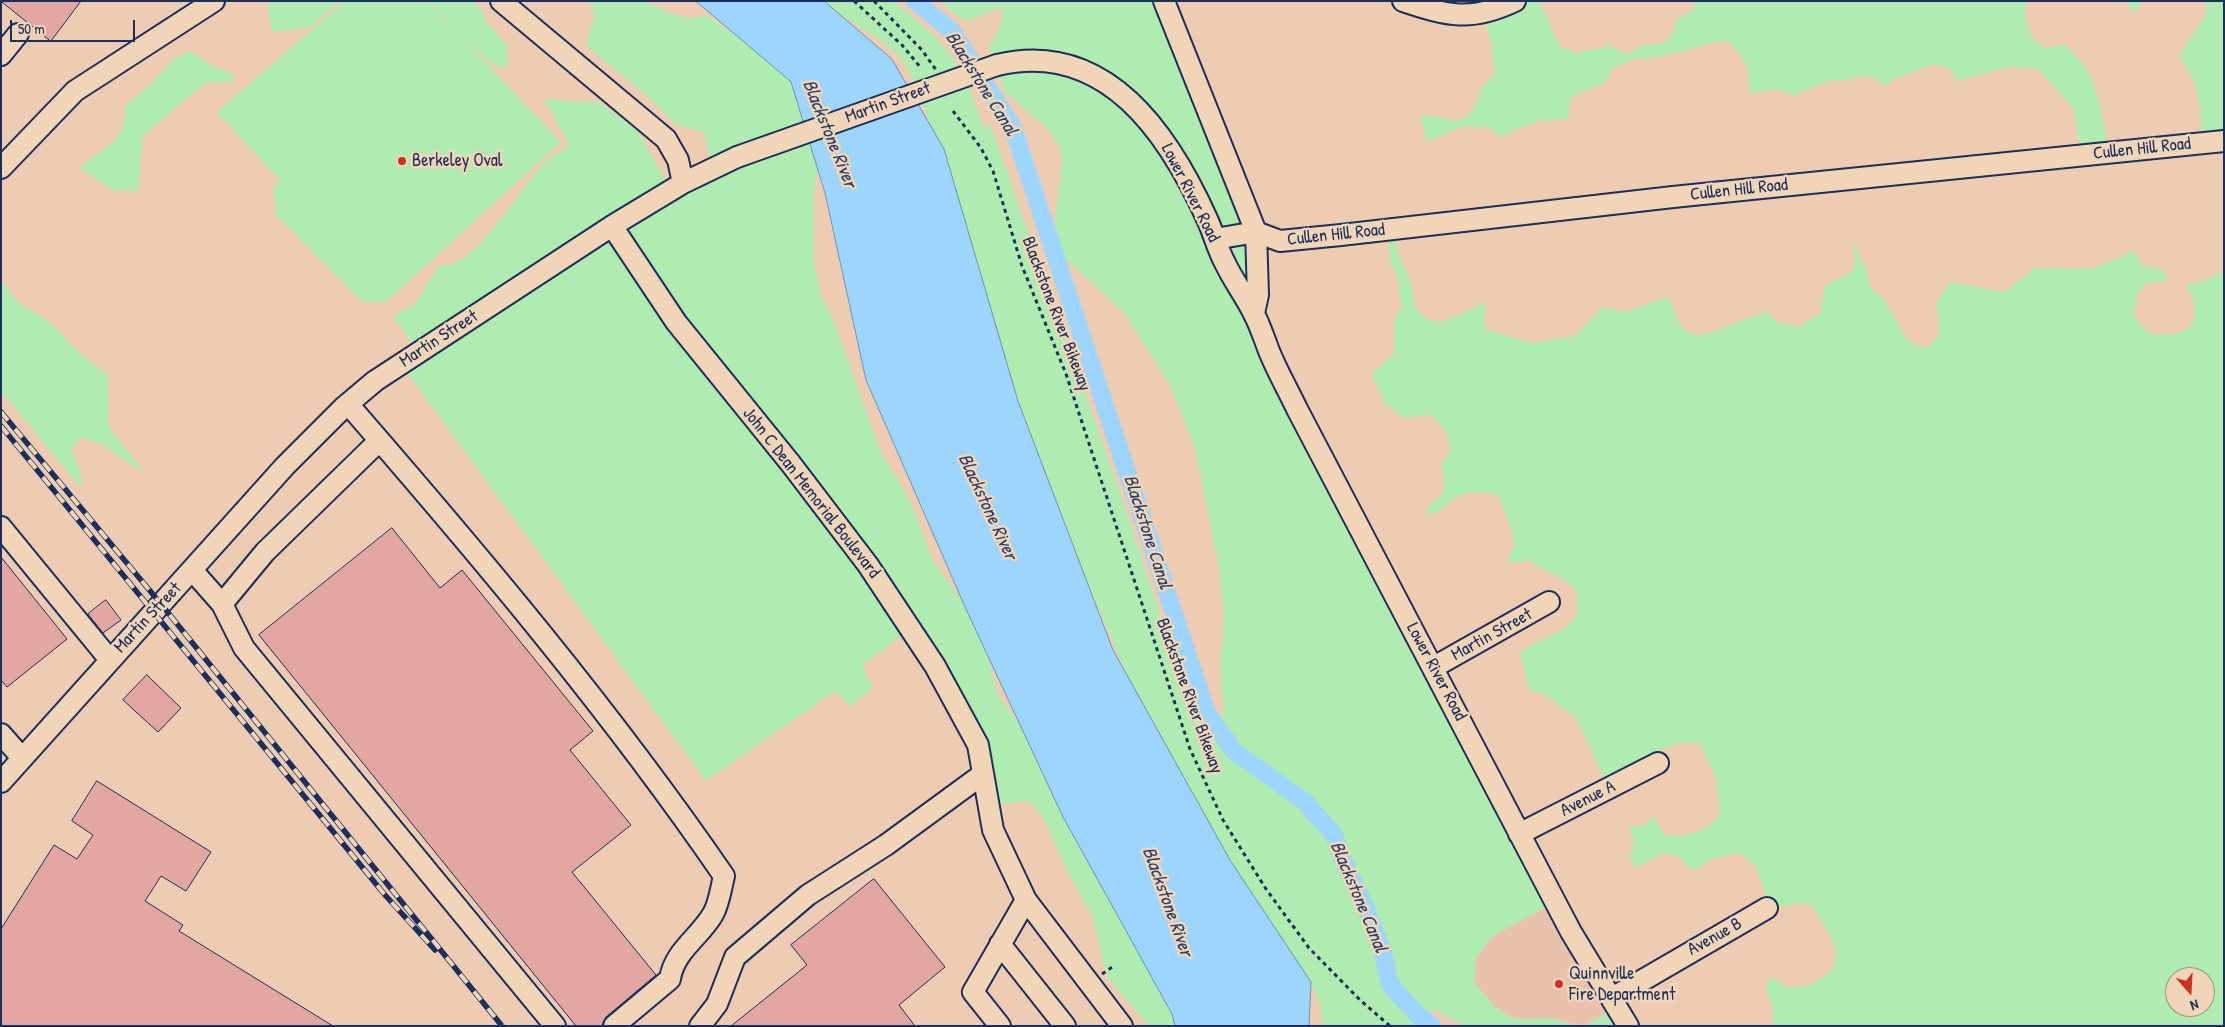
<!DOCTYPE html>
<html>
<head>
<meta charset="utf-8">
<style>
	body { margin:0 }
	#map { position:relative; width:2225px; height:1027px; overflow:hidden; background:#eeccb3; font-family:"Patrick Hand",sans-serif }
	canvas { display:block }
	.frame { position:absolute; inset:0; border:2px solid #1b2f5e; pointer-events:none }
	.north { position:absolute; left:2165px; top:967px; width:50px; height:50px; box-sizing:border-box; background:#f1d5b7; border:1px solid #9b9393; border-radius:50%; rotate:161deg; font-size:14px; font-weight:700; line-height:20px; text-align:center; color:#1b2f5e }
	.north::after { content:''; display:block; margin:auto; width:18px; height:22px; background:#c8321e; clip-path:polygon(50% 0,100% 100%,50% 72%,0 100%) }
	.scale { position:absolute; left:10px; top:20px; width:125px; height:22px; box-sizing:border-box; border:2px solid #1b2f5e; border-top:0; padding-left:6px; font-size:15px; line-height:18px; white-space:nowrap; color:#1b2f5e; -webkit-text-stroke:4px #f1d5b7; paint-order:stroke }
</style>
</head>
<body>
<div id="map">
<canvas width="2225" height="1027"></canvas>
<div class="frame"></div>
<div class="north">N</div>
<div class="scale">50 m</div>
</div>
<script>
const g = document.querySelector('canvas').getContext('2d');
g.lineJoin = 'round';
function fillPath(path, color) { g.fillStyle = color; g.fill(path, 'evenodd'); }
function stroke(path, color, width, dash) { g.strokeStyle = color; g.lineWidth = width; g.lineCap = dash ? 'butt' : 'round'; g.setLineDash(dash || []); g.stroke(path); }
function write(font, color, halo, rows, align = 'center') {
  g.font = font + ' "Patrick Hand",sans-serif'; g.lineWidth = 5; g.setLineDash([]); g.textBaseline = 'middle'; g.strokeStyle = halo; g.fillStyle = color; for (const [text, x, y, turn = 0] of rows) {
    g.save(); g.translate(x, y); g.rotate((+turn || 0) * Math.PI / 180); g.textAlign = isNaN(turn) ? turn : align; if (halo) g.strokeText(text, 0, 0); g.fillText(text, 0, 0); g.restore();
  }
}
fillPath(new Path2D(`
	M1557,901l61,106 -34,19 -31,-8 -31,1 -11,-2 -17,-11 -20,-24 2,-25 17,-21z`), '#eac1ae');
fillPath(new Path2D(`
	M271,1h69l-30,26 -37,5 -6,-26z
	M345,1h83l26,28 -24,-28h41l11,9 4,13 22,23 -2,23 -17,-7 -23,-20 95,100 -175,160h-24l-86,-87 -3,-28 7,-7 -63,-68z
	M593,1c16,0 37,-1 51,1 24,7 36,21 63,13l77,56 30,54 7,28 -7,37v73l7,33 11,20 48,134 32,55 21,56 45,61 20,72 46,66 152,266h-47l-42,-49 -15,-62 -24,-42 -23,-52 -15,-20 -38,4 -3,-29 -80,-146 -44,33 -2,6 10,18 -22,19 -16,-15 -129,90 -306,-418 14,-17 -21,-30 23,-13 21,-35 5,-3c31,5 79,-77 99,-99 7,-9 19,-14 28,-21l-25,-46 37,3 12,-1 11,4 34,27 30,52 44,-20 -9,-33 -27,-6 -31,-31 -59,-48 8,-29 -4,-13z
	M821,1h72c25,21 54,41 67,71l-1,2 11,15 14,40 6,-6 127,360 69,211 20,27h12l6,-7 -4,-42 4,-54 -5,-51 -24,-118 -25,-64 -45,-71 -67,-63 -3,-34 7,-55 -2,-13 -12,-20 -43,-37 -16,-44 13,-27 -1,-14 -28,12 -11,1 -22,-19h219l90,237 5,66 303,597 -64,35 -17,21 -2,25 20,24 17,11 11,2 31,-1 23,8h-111l-30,-16 -21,2 6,14h-97l-3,-23 -10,-23 -43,-47 -116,-195 -27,-71 -125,-285 -65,-245 -17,-51 -16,-27 -18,-17z
	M1498,1h40l7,11 14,34 18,7 32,-7 19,8 13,-9 23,-2 11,-13 1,-11 14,-7 7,-11h329l-1,18 8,20 11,9 23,-3c6,11 13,13 18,21 14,25 20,55 22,83l-27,1 -6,-40 -37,-42 -29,-1 -50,14 -10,-14 -17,-2 -37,14 -9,8 -9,-9 -14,-2 -21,5 -10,-1 -30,12 -6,5c-14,-11 -30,-6 -46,-3 1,-24 -4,-40 -24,-54l-66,17 -26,2 -21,10 -6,13 -36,16 -2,21 -28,1 -41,17 -9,-9 -26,-2 -37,16 -7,-26c15,-2 23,4 35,4 20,-1 20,-18 26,-31 3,-5 10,-10 14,-14l-4,-33 -11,-35z
	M2127,1h15l-6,11 -5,-3z
	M2205,1h19v137l-22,-1c-2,-33 -3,-53 -23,-81l27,-42z
	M189,51l25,16 19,7 1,8 -29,1 -62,53 -5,55h-23l-36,-23 36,-28 10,-18v-16l26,-22 22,-25z
	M1388,227l8,1 1,22 13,30 6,30 14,11h14l42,-19 -2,26 46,15 45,-7 27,-29 25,5 41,-16c8,19 12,41 36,39l63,-24 10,11 21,5 23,-14 3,-27 29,-15 2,-14 -4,-19 15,31 5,21 11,6 26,45 18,7c19,-13 12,-24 10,-45l14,-21 55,10 30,-24 56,1 30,-12 11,-7 11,16 18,3 8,11 -22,3 -10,11 -3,20 6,11 13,10c8,-1 19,0 28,-3 21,-7 14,-34 4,-47l17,-3 22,-11v755h-451v-14l-7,-25 4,-9h4c6,6 14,11 24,9 12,-1 34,-11 37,-24 6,-16 -15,-46 -25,-59l-14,-1 -30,8 -6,-4 6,-12 -11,-29 -16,-13 -27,6 -15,10h-7l-13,-14 -15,-1 -27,14 -5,-11 4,-15 -5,-16h15l9,-10 11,19c22,3 43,-3 56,-21l-4,-36 -16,-34c-25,-9 -69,22 -91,34h-5l-28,-60 -29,-22 -18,-7 -9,-36c12,-10 49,-24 55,-35 2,-3 2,-9 2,-12 1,-8 0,-15 -6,-21 -13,-11 -29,-13 -40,-24l-25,2 8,-16 -1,-13 -14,-37c-22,-11 -44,-3 -60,15l-13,2 1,-7c22,-15 18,-19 15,-43 16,-17 4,-36 -12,-49l-28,3 -8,-9 -9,-4 -13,-31 22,-21v-30l7,-16 -3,-29 -8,-18zM2175,977h30v30h-30z
	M1,280l17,22 33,21 23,25 34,28v49l37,49 -42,-29 -20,-8 -12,13 9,20 2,19 -81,-98z
	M1618,1007l11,19h-45z`), '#b0ebb0');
const water = new Path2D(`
	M696,1h128l68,58 52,90 74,252 95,249 117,210 81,122 -2,44h-134l-3,-12 -109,-197 -98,-210 -99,-227 -41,-187 -34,-111z`);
fillPath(water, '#9dd5fc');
stroke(water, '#6993bd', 1);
stroke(new Path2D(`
	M915,1l37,30 61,97 194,585 27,38 71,51 29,33 9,26 22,45 17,43 8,36 29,31 13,10`), '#9dd5fc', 18);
const building = new Path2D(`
	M1,1h80l-30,40z
	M392,528l48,60 22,-18 131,161 -23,19 61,75 -59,47 84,103 -50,42 -4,9h-26l-317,-391z
	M1,557l66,82 -60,48 -6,-7z
	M106,600l15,20 -18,13 -15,-19z
	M147,675l34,33 -23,24 -35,-32z
	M97,781l114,71 -25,39 -25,-15 -16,25 38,24 -4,6 154,95h-332v-97l53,-84 23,14 16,-24 -21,-14z
	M874,879l71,88 -46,38 16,21h-184l76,-61 -16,-20z`);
fillPath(building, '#e2a7a1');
stroke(building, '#1b2f5e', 1);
const minor = new Path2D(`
	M501,1l165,138 12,21 5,23
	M1164,1l92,231 2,63 -4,18
	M1403,1c45,15 68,21 112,0
	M1,55l17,-21
	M997,65c109,-26 172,69 211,156 6,14 10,29 17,42 8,17 20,33 28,49 7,13 11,26 16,39 8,20 19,39 28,58l274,523 57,94
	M1,168l74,-77 139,-90
	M612,226l64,96 115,142 77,101 67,101 43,79 15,85 33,70 96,126
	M1215,239l41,-7 24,9 61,-6 332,-38 551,-56
	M348,404c132,152 262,306 376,472 -3,12 -5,28 -11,38 -13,23 -39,37 -43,65l-56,47
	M1,527l109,133
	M192,570l30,34 43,-52 114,-111
	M222,604l22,44 311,378
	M1434,667l115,-65
	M1,734l21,24
	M1,782l284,-316 58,-58 32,-27 237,-155 71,-43 54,-26
	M1519,834l139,-71
	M1000,944l65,82
	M1612,998l155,-90
	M700,1026l17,-22 18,-47 73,-62 78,-50 97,-71
	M1000,1026l-27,-34 53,-92`);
stroke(minor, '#1b2f5e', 24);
stroke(new Path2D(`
	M854,1l48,44 19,23
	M874,1l48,49 14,20
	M953,111l28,37 12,23 29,95 44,108 124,375 33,71 43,69 43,59 51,52 30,26
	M1102,974l12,-8`), '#1b2f5e', 3, [4, 4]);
stroke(minor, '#f1d5b7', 20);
const rail = new Path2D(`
	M1,412l160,192 341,422
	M1,426l384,469 50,55`);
stroke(rail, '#1b2f5e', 5.5);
stroke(rail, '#f1d5b7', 4, [11]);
const minorBridge = new Path2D(`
	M737,157l260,-92`);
stroke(minorBridge, '#1b2f5e', 24, []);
stroke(minorBridge, '#f1d5b7', 20);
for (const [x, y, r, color] of [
	[402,161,5,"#c8321e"],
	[1559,984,5,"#c8321e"]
]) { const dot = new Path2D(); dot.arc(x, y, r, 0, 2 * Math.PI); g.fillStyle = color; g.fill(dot); stroke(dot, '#f1d5b7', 2); }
write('18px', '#1b2f5e', '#f1d5b7', [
	["Martin Street",888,103,-20],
	["Cullen Hill Road",2142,149,-6],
	["Cullen Hill Road",1739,190,-6],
	["Lower River Road",1190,193,63],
	["Cullen Hill Road",1336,235,-6],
	["Blackstone River Bikeway",1056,314,69],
	["Martin Street",439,339,-33],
	["John C Dean Memorial Boulevard",811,493,52],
	["Martin Street",148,618,-47],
	["Martin Street",1492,635,-29],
	["Lower River Road",1436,672,62],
	["Blackstone River Bikeway",1189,696,70],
	["Avenue A",1588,799,-27],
	["Avenue B",1715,937,-29]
]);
write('18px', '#1b2f5e', '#f1d5b7', [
	["Berkeley Oval",412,161],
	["Quinnville",1569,974],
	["Fire Department",1569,995]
], 'left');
write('italic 19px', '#28406e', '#f1d5b7', [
	["Blackstone Canal",981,84,58],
	["Blackstone River",829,134,68],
	["Blackstone River",987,507,65],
	["Blackstone Canal",1147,532,72],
	["Blackstone Canal",1358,897,67],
	["Blackstone River",1167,902,70]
]);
</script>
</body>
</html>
